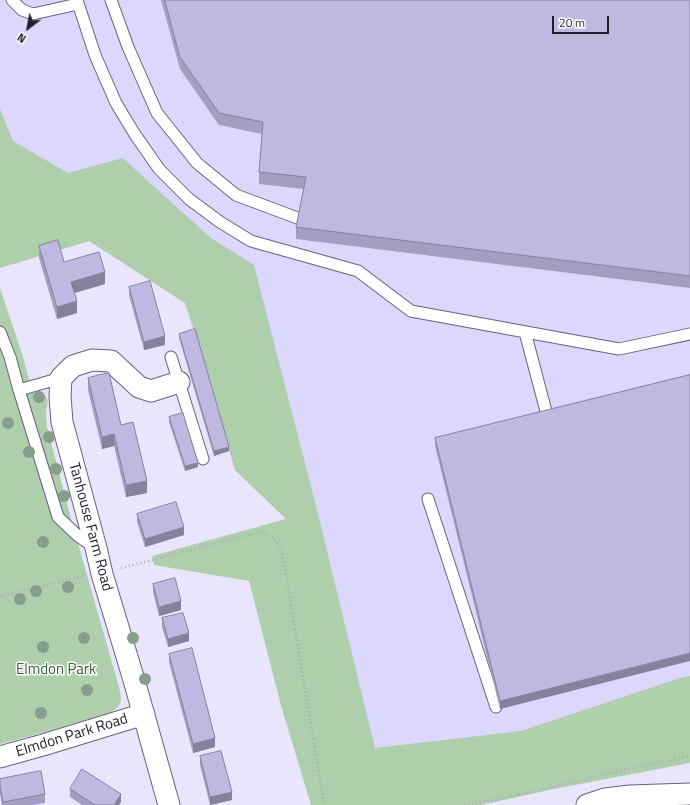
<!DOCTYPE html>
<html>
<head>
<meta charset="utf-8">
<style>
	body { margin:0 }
	#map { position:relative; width:690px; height:805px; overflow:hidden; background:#e8e5fc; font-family:"Titillium Web",sans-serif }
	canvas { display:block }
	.north { position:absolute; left:8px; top:8px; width:40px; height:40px; -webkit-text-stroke:3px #fff; paint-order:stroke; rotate:212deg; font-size:11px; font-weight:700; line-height:16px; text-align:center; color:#201f2a }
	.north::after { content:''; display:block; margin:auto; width:14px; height:18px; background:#201f2a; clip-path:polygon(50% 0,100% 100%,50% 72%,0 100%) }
	.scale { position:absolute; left:552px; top:16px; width:57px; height:18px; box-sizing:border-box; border:2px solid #201f2a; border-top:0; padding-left:5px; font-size:12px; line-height:14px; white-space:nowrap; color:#201f2a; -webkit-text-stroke:3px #fff; paint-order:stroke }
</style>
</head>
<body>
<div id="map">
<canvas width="690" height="805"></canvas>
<div class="north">N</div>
<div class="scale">20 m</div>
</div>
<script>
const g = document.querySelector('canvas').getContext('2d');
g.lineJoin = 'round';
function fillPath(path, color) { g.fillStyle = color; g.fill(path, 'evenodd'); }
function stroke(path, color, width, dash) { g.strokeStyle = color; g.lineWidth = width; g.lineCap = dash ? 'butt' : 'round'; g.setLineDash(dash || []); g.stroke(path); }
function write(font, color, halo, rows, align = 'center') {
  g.font = font + ' "Titillium Web",sans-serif'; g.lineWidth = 3; g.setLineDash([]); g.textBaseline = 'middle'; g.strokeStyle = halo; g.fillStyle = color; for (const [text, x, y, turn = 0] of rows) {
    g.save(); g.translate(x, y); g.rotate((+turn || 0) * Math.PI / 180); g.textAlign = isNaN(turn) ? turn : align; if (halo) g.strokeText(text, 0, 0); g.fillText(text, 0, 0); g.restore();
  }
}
fillPath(new Path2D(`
	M0,0h690v753l-363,52 -51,-272 -16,-7 26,-7 -51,-49 -50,-167 -96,-62 -89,27z`), '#dcd7fc');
fillPath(new Path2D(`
	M0,109l13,32 55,32 55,-15 49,45 39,35 43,27 63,245 58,238 146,-17 159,-53 10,-2v87l-136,26 -73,16h-170l-29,-96 -33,-128 -95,-16 -2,-9 134,-37 -51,-49 -40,-137 -10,-30 -96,-62 -89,27z
	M0,288l22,66 11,39 8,-1c10,8 6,10 5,21 0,5 1,9 1,14l24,92 48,168c3,15 4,18 -10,26l-64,19 -45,12z`), '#afceab');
const lane = new Path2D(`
	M12,0l10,10 11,4 45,-10
	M77,0l18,55 21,48 18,30 25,36 30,30 31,23 31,19 107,30 53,40 208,38 71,-15
	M111,0l17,47 29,66 40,50 39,32 64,24
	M0,332l10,25 9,33
	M525,332l22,83
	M171,357l32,102
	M61,378l-42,12 39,127 20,19 16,11
	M428,499l68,208`);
const street = new Path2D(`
	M0,757l43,-12 101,-31
	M169,805l-35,-125 -32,-106 -6,-26 -34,-126 -2,-26 1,-18 12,-12 19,-6 19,1 28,26 12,4 28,-9
	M587,805l18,-6 25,-3 60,-2`);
stroke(lane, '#67637d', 13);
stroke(street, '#67637d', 23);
stroke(new Path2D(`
	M121,568l138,-36 13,5 8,10 4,15 40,243
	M0,596l83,-20
	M464,805l44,-8 115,-27 67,-14`), '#aaa8bb', 2.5, [1, 3]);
stroke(lane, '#fff', 11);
stroke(street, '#fff', 21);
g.fillStyle = '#879d8d';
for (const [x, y] of [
	[39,397],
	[8,423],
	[49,437],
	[29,452],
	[56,469],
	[64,496],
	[43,542],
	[68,587],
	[36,591],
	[20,599],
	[84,638],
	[133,638],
	[43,647],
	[145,679],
	[87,690],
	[41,713]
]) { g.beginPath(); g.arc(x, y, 6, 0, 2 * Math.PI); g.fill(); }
fillPath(new Path2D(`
	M161,0h529v288l-394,-49v-12l8,-38 -45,-5v-12l3,-38 -43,-9 -39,-56z
	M39,246l25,16 41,22 -31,9 3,20 -20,6 -18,-61z
	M129,287l36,58 -21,5 -15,-55z
	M179,334l50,117 -15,5 -35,-118z
	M690,375l-190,334 -65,-263v-8z
	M88,378l33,47 26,68 -21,4 -12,-51 -12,3 -14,-59z
	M169,417l29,50 -13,4 -16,-49z
	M137,514l47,21 -39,12 -8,-25z
	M153,584l28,26 -22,6 -6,-24z
	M162,618l27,23 -21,6 -6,-20z
	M169,654l46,93 -22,6 -24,-91z
	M200,756l32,44 -22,5 -10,-40z
	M0,779l45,15v9l-12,2h-31l-2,-11z
	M70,789l51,13 -2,3h-37l-12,-8z`), '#a49fc2');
fillPath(new Path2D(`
	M105,272v12l-34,10v-12z
	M77,301v12l-20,6v-12z
	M165,336v9l-21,5v-8z
	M114,434v12l-12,3v-12z
	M229,447v4l-15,5v-5z
	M198,463v4l-13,4v-5z
	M147,481v12l-21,4v-12z
	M184,527v8l-39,12v-8z
	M181,601v9l-22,6v-9z
	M189,633v8l-21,6v-8z
	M690,653v8l-190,48v-8z
	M215,738v9l-22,6v-9z
	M232,792v8l-22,5v-8z
	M121,794v8l-2,3h-5z`), '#86829e');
const building = new Path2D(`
	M165,0h525v276l-394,-49 10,-50 -47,-5 4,-50 -44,-9 -39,-56z
	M58,240l6,22 35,-10 6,20 -34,10 6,19 -20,6 -18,-61z
	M150,281l15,55 -21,6 -15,-55z
	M195,329l34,118 -15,4 -35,-117z
	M109,373l12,52 12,-3 14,59 -21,4 -12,-51 -12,3 -14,-59z
	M690,375v278l-190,48 -65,-263z
	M183,413l15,50 -13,3 -16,-49z
	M176,502l8,25 -39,12 -8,-25z
	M175,578l6,23 -22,6 -6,-23z
	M183,613l6,20 -21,6 -6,-21z
	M192,648l23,90 -22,6 -24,-90z
	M221,751l11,41 -22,5 -10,-41z
	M82,769l39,25 -7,11h-19l-25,-16z
	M41,771l4,23 -42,8 -3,-16v-7z`);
fillPath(building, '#bfb9e2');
stroke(building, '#86829e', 1);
write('15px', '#201f2a', '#fff', [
	["Tanhouse Farm Road",90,527,75],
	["Elmdon Park Road",72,736,-17]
]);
write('15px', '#376233', '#fff', [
	["Elmdon Park",56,670]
]);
</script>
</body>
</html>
